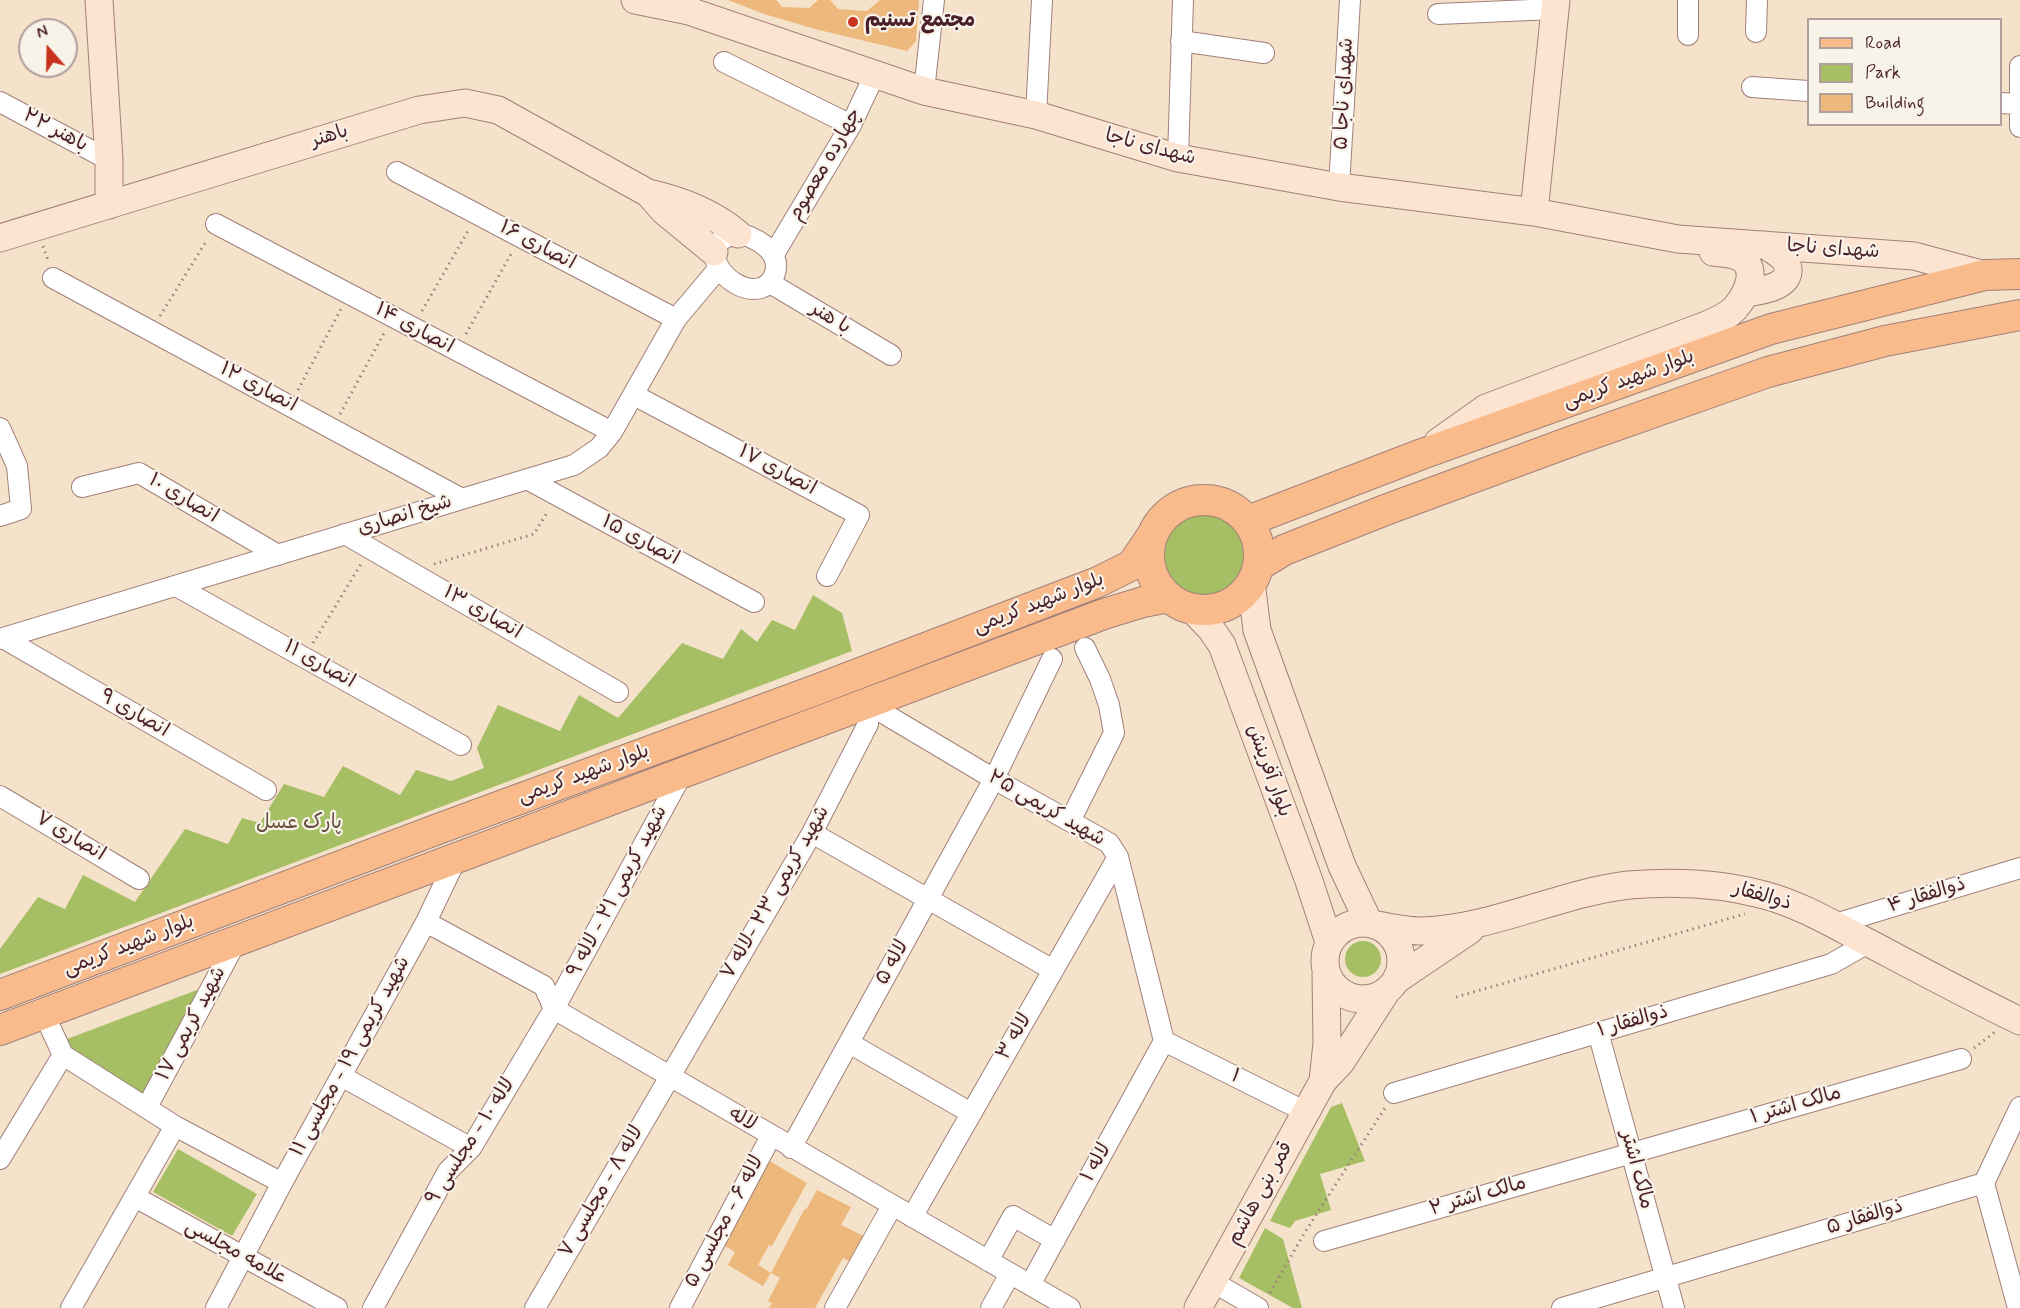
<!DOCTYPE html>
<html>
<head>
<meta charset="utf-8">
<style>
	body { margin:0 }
	#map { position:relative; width:2020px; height:1308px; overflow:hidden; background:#f5e2ca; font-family:Mynerve,sans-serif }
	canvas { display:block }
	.legend { position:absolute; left:1807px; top:18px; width:195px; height:108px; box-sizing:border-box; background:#f7f3e8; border:2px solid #b29e9c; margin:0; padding:8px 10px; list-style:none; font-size:18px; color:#4a1f2b }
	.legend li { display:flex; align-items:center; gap:12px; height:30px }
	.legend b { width:30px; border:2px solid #b29e9c }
	.north { position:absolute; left:18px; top:18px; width:60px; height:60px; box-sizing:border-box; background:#f7f3e8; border:2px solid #b29e9c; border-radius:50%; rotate:340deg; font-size:16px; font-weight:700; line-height:24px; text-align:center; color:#4a1f2b }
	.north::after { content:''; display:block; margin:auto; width:21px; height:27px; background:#c8321e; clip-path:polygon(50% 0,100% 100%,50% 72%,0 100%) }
</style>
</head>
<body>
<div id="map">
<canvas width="2020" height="1308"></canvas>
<ul class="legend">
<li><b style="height:8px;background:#fabb8c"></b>Road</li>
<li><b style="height:16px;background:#a6be64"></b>Park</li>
<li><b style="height:16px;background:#ecb87c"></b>Building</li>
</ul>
<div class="north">N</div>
</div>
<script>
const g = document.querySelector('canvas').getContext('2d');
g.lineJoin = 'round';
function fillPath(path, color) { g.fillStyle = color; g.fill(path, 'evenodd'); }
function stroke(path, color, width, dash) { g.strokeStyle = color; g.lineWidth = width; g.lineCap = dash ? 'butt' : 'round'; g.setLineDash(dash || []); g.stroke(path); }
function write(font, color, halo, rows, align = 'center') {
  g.font = font + ' Mynerve,"Playpen Sans Arabic",sans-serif'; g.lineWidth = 4.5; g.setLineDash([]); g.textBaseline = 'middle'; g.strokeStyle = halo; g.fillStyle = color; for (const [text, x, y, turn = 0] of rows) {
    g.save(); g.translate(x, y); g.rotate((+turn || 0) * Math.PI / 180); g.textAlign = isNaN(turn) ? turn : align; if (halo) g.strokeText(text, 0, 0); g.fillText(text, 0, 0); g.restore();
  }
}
fillPath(new Path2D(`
	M1161 554a43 43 0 1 1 86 0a43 43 0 1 1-86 0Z
	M813,595l29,18 10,38 -852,323v-25l38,-52 27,12 18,-34 52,27 50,-73 43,15 14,-26 18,5 24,-39 40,13 19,-31 57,29 16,-25 35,11 33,-13 -7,-20 21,-43 62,26 19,-36 39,23 64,-75 41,16 18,-30 16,13 15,-22 23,10z
	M1345 959a18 18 0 1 1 36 0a18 18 0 1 1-36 0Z
	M205,987l-60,109 -86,-54z
	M1342,1103l23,58 -45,13 11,36 -36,11 -5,7 -20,-7 61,-114z
	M178,1149l79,45 -25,42 -79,-44z
	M1265,1228l18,11 19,69h-9l-54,-30z`), '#a6be64');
fillPath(new Path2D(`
	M728,0h48l6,7 27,1 9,-8h12l8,9 29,2 13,-11h39l-3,41 -9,10 -92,-22 -51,-15z
	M768,1160l39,23 -35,63 -3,-1 -11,20 13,8 -8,13 -35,-21 7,-13 -12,-7 36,-64 -2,-2z
	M817,1190l34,17 -10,18 23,11 -13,26 -8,-4 -28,50h-46l3,-5 -4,-2 12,-23 -9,-5 33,-63 3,-2z`), '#ecb87c');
const street = new Path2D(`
	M1438,14l117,-5
	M1756,32l1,-32
	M1688,35v-35
	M1181,41l83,12
	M724,62l127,63
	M2020,66v61
	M1752,87l56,4
	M924,91l10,-91
	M0,102l109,58
	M2000,103l20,1
	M1036,115l6,-115
	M1178,158l5,-158
	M397,172l279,147
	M1339,187l11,-187
	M216,224l396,208
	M742,234c18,6 41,19 32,42 -3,6 -7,10 -13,12 -33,9 -75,-50 -19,-54z
	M774,254l77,-129 24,-51
	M53,278l409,221
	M770,283l121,72
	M634,395l225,120 -32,61
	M0,428l17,38 4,43 -21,7
	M527,479l227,123
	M82,487l57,-14 139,82
	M345,534l273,158
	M176,586l285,159
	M3,638l263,152
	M0,639l574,-174 25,-17 13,-16 64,-113 42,-50
	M0,796l139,83
	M1070,821l44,-88 -5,-28 -9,-26 -15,-31
	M812,833l241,137
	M426,922l118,64 10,23 516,299
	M1835,924l185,-56
	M44,1014l19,41 112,71 107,57
	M1598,1032l76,276
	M1164,1041l142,71
	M849,1043l122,70
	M341,1076l130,72
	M1394,1093l437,-129 37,-21
	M147,1107l90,-167
	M791,1148l203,-369 58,-120
	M0,1159l63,-104
	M1984,1183l34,125
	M135,1197l202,111
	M912,1217l206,-360
	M1324,1241l637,-182
	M988,1261l25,-45 42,24
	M1213,1282l45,26
	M1030,1285l134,-244
	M71,1308l104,-182
	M216,1308l66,-125 144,-261 31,-65
	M373,1308l75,-137 23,-23 83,-139 128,-235
	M535,1308l277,-475 56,-109v-20l126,75 115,64 9,14 46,184
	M680,1308l91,-172
	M835,1308l57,-102
	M991,1308l19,-34
	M1562,1308l422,-125 36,-76`);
const secondary = new Path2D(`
	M99,0l10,160v45
	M635,0l54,11 235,80 112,24 142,43 161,29 195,25 144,27 236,17 71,19
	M649,194l15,17 50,41
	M1534,212l22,-212
	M0,238l419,-128 46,-7 33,7 150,83c32,7 65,20 90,41
	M1745,293c17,-2 54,-7 40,-33 -4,-6 -14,-11 -20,-15
	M1438,442l48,-34 218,-82c11,-5 24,-9 32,-19 11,-13 23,-38 5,-49 -8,-5 -19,-5 -28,-6
	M1251,582l6,48 85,236 27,57
	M1192,609l19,20 11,16 87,236 20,61
	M1325 961a38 38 0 1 1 76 0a38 38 0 1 1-76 0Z
	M1377,925c15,3 30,6 45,6 71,-2 137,-38 207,-46 46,-4 91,-2 135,10 38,10 72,31 107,49 49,26 99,53 149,77
	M1396,980l74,-50
	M1323,1081l4,-38 -1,-69
	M1198,1308l125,-227 18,-19 45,-70`);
const primary = new Path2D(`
	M1149 555a55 55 0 1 1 110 0a55 55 0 1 1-110 0Z
	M1248,521l174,-67 349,-125 214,-54 35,-1
	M1258,566l26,-16 104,-41 187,-69 193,-68 117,-31 135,-26
	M0,995l438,-166 375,-138 285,-109 34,-17 21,-31
	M0,1030l1104,-416 39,-12 26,-5`);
stroke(street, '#a0807a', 22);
stroke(secondary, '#a0807a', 29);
stroke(primary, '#a0807a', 32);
stroke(new Path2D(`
	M43,246l5,14
	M422,311l46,-80
	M160,316l47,-76
	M466,334l45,-80
	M298,390l43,-81
	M340,414l44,-81
	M434,564l100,-30 14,-23
	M313,643l48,-79
	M1456,997l289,-83
	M1974,1048l21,-16
	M1270,1293l35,-61 80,-124`), '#a0807a', 3, [1.5, 4.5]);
stroke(street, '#fff', 20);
stroke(secondary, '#fde4d1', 27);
stroke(primary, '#fabb8c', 30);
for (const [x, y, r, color] of [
	[853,22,6,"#c8321e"]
]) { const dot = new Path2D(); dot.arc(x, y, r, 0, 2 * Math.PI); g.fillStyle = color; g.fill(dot); stroke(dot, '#f7f3e8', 2); }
write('bold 20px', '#4a1f2b', '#f7f3e8', [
	["مجتمع تسنیم",865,22]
], 'left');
write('20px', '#4a1f2b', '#f7f3e8', [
	["شهدای ناجا ۵",1345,94,-87],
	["باهنر ۲۲",55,131,28],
	["باهنر",330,137,-17],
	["شهدای ناجا",1150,148,15],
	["چهارده معصوم",826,165,-60],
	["انصاری ۱۶",537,246,28],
	["شهدای ناجا",1833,250,4],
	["با هنر",830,319,31],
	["انصاری ۱۴",414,329,28],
	["بلوار شهید کریمی",1629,380,-20],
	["انصاری ۱۲",258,388,28],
	["انصاری ۱۷",777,471,28],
	["انصاری ۱۰",183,499,31],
	["شیخ انصاری",405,516,-17],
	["انصاری ۱۵",640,541,28],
	["بلوار شهید کریمی",1039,604,-21],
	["انصاری ۱۳",482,613,30],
	["انصاری ۱۱",319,665,29],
	["انصاری ۹",134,714,30],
	["بلوار آفرینش",1268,771,70],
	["بلوار شهید کریمی",584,775,-20],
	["شهید کریمی ۲۵",1046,809,30],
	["انصاری ۷",70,837,31],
	["شهید کریمی ۲۱ - لاله ۹",618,892,-62],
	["شهید کریمی ۲۳ -لاله ۷",776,893,-60],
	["ذوالفقار ۴",1927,896,-17],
	["ذوالفقار",1762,897,16],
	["بلوار شهید کریمی",129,946,-21],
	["لاله ۵",893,963,-61],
	["ذوالفقار ۱",1633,1022,-16],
	["شهید کریمی ۱۷",192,1024,-62],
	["لاله ۳",1015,1037,-60],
	["شهید کریمی ۱۹ - مجلسی ۱۱",351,1057,-61],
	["۱",1235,1077,26],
	["مالک اشتر ۱",1796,1106,-16],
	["لاله",742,1120,30],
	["لاله ۱۰ - مجلسی ۹",471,1142,-57],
	["لاله ۱",1097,1163,-61],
	["مالک اشتر",1636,1170,75],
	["لاله ۸ - مجلسی ۷",602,1192,-60],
	["قمر بنی هاشم",1261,1194,-61],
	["مالک اشتر ۲",1478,1197,-16],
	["ذوالفقار ۵",1865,1218,-17],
	["لاله ۶ - مجلسی ۵",725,1222,-62],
	["علامه مجلسی",236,1253,29]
]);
write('20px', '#664f3c', '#f7f3e8', [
	["پارک عسل",299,824]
]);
</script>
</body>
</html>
